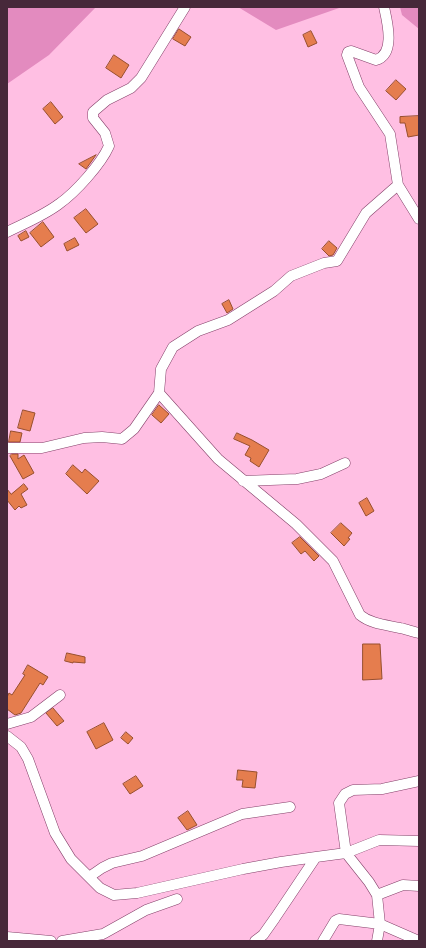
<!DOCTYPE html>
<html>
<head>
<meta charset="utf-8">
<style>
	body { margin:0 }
	#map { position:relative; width:426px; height:948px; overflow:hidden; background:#ffbfe3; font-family:Arial,sans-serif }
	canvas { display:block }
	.frame { position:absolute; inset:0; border:8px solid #47283a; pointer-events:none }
</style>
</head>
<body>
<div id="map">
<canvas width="426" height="948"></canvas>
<div class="frame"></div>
</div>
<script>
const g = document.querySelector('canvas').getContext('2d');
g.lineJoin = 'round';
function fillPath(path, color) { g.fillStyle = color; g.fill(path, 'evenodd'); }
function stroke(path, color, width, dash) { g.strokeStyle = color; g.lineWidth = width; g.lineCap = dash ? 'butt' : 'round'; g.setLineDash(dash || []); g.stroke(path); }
fillPath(new Path2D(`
	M7,7h89l-47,48 -42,29z
	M238,7h104l-66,23z
	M400,7h19v22l-17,-14z`), '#e38bbf');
const building = new Path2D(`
	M179,29l12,8 -6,9 -12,-7z
	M311,31l6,12 -9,4 -5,-12z
	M114,55l15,10 -8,13 -15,-10z
	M396,80l10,9 -10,11 -10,-9z
	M51,102l12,15 -8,7 -12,-15z
	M419,116v19l-11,2 -3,-14h-5v-6z
	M96,155l-10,14 -7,-5z
	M86,209l12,15 -12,9 -12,-15z
	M43,222l11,15 -13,10 -11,-14z
	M26,231l3,6 -8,4 -3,-5z
	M75,238l4,7 -12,6 -3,-7z
	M329,241l8,7 -4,7 -4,1 -7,-7z
	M229,300l4,9 -6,4 -5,-9z
	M159,405l10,9 -8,9 -9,-8z
	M23,410l12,3 -5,18 -12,-3z
	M11,431l11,2 -2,9h-11z
	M237,433l15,7 17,10 -10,17 -9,-6 1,-3 -6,-3 5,-9 -16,-7z
	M12,454h6v5l6,-4 10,18 -11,6 -13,-23z
	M73,465l9,8 3,-4 14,12 -12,13 -21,-20z
	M24,484l4,5 -7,5 6,11 -6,3 -2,-2 -4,4 -8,-10v-11l4,5z
	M367,498l7,13 -8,5 -7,-13z
	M341,523l11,10 -4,5 2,1 -6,7 -13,-13z
	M300,537l19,19 -5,5 -9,-10 -4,3 -9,-11z
	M363,644h17l2,35 -19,1z
	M67,653l18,4v6l-12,-1v1l-8,-2z
	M28,665l20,12 -5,8 -3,-2 -19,30 -6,2 -8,-6v-12l2,-4 3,2 13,-20 -2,-1z
	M53,708l11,13 -7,5 -11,-13z
	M104,723l9,17 -17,9 -9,-17z
	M126,732l7,6 -5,6 -7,-6z
	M238,770l19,2 -2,16 -13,-1 1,-7h-6z
	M136,776l7,10 -13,8 -7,-10z
	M188,811l9,14 -10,5 -9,-12z`);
fillPath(building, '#e57d4e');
stroke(building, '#974f2d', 1);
const minor = new Path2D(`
	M384,7c3,14 12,47 -8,53l-25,-9 -3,1 -1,3 12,32 31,47 8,51 21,34
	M7,232c18,-9 36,-16 52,-28 17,-12 42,-40 50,-58l-4,-13 -12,-15v-6l14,-12 24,-12 10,-10 44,-71
	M159,393l59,66 78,65 37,37 27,54c11,9 26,10 40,13 6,1 13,4 19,5
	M7,448h35l42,-10 18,-1 20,2 12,-10 25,-36 2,-24 12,-22 25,-16 30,-11 46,-29 17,-15 33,-13 13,-2 29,-48 32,-28
	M243,481l54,-2 24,-5 24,-11
	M7,724l24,-7 29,-22
	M7,736l14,11 7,12 27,74 16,26 29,29 14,7 23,-2 106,-24 38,-7 35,-5
	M89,877l13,-9 10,-5 30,-7 100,-42 48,-7
	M377,895l26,-10 16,1
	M7,937l44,4
	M62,941l41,-7 43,-24 31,-11
	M255,941l8,-6 12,-17 41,-61 30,-4 33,-13 40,1
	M323,941l12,-20 4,-2 41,5 39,17
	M377,941l3,-17 -3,-29 -8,-13 -23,-29 -7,-50 6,-9 8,-4 29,-1 37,-8`);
stroke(minor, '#844069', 11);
stroke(minor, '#fff', 10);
</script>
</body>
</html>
